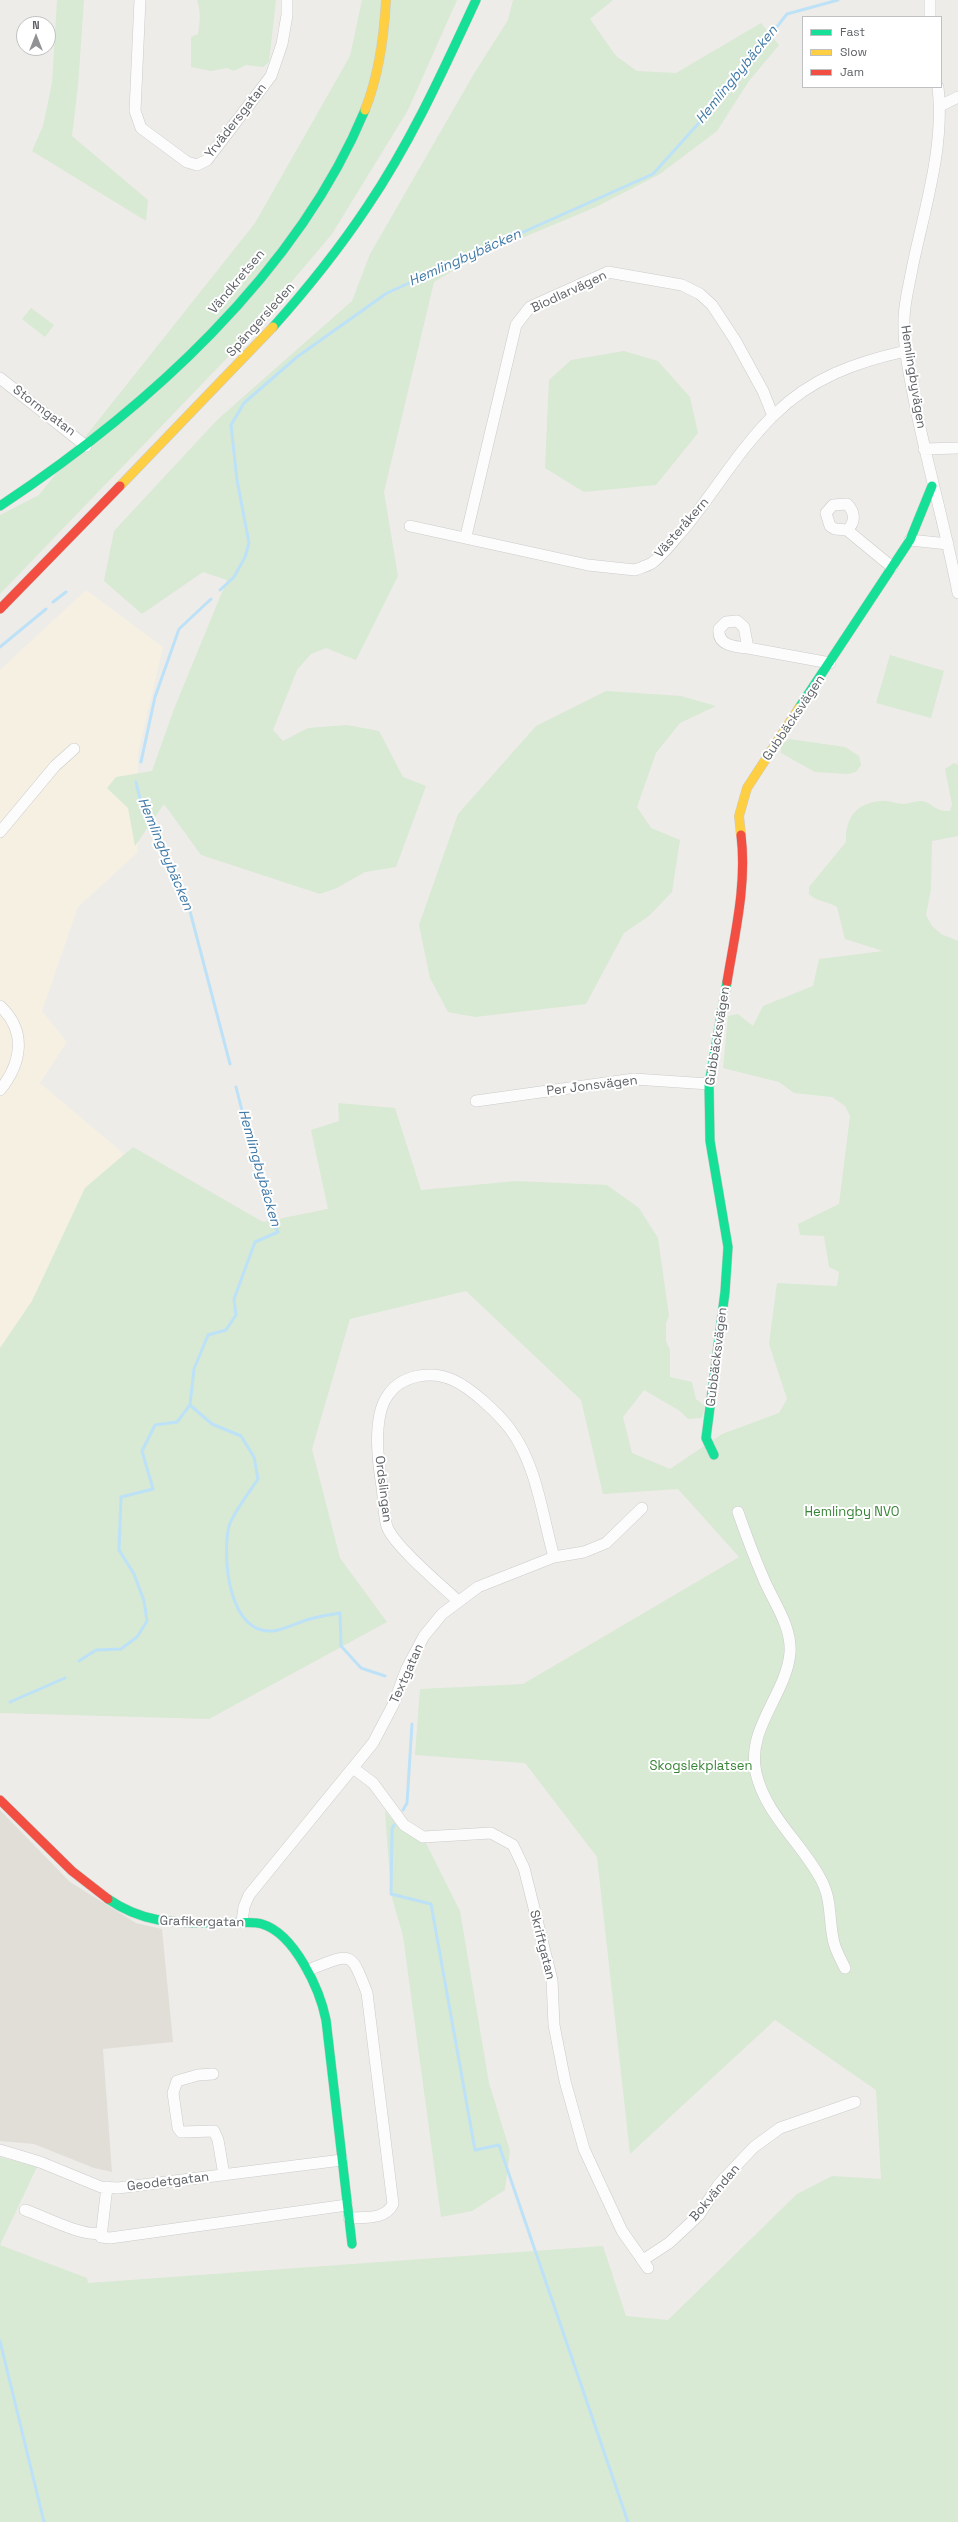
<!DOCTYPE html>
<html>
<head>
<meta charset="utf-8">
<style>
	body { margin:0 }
	#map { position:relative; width:958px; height:2522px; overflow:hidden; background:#eeece8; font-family:"Space Grotesk",sans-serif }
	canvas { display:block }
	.legend { position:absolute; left:802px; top:16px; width:140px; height:72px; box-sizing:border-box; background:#fff; border:1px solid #bfc0c2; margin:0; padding:5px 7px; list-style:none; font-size:12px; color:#5e6266 }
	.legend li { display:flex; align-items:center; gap:8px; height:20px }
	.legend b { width:20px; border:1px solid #bfc0c2 }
	.north { position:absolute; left:16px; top:16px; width:40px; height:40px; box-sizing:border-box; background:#fff; border:1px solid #bfc0c2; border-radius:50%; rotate:0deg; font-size:11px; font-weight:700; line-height:16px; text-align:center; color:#5e6266 }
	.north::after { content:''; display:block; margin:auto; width:14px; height:18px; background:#909294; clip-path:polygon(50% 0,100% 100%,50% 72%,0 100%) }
</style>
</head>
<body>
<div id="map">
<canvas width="958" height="2522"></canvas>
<ul class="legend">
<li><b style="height:5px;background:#16e098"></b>Fast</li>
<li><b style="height:5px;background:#ffcf43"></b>Slow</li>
<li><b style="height:5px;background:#f24e42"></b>Jam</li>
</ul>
<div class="north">N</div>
</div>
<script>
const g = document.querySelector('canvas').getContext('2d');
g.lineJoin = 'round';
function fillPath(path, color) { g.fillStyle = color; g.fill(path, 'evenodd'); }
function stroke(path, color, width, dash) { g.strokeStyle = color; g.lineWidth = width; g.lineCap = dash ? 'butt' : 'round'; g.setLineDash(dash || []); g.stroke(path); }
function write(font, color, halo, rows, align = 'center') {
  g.font = font + ' "Space Grotesk",sans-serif'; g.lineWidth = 4; g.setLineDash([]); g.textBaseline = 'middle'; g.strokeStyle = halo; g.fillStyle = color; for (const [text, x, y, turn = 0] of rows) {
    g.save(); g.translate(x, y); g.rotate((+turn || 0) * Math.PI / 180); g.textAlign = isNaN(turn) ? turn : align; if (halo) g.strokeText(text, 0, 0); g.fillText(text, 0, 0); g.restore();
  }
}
fillPath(new Path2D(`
	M86,590l77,57 -25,106v99l-60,55 -36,104 25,31 -27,41 84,71 -39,34 -53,113 -32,47v-678z`), '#f6f0e2');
fillPath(new Path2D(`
	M0,1810l70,72 66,41 26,6 11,113 -70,7 9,123 -18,-4 -60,-24 -34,-3z`), '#e1ded8');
fillPath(new Path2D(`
	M57,0h27l-6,86 -6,50 76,64 -2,21 -114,-70 11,-25 9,-43z
	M197,0h79l-7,62 -6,5 -17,-2 -12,6 -7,-3 -16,3 -20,-4v-30l7,-3c2,-12 3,-22 -1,-34z
	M362,0h95l-49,110 -76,124 -104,123 -228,237v-79l39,-20 216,-272 95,-167z
	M513,0h100l-23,19 26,37 21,15 39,2 85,-50 18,22 -30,36 -32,50 -57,43 -64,33 -122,51 -40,24 -50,210 14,84 -42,84 -30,-12 -15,6 -14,16 -24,60 10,11 25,-13 39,-3 32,6 24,46 23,9 -30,81 -31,5 -28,16 -17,6 -119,-39 -37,-51 -29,42 -7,-38 -21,-20 9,-11 36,-6 22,-62 53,-129 -24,-8 -61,42 -38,-33 10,-50 103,-111 135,-119 18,-47 105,-182 33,-52z
	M31,308l23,17 -9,12 -23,-18z
	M624,351l34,10 32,36 8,36 -42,52 -72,7 -39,-24 4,-88 22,-20z
	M890,655l54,16 -13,47 -55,-15z
	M606,691l75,5 35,10 -36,17 -24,30 -19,54 14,21 29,12 -8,52 -23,24 -25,17 -38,71 -111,13 -27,-5 -18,-34 -11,-53 39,-111 78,-88z
	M789,739l56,8 14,9 2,9 -5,7 -8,2 -33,-2 -34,-19v-8z
	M954,763l4,2v71l-26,5 -1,48 -5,26 6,11 9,8 17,7v1581h-958v-365l37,10 -37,78 87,33 1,5 515,-37 23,70 42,4 129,-126 35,-18 49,3 -5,-89 -101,-70 -145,134 -33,-297 -72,-94 -110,-8 5,-66 103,-5 216,-127 -61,-68 -75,5 -22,-94 -115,-109 -116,28 -38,130 28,109 47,64 -178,97 -209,-6v-365l32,-47 53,-113 48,-41 130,75 65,-13 -17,-79 28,-9 -1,-18 57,5 26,82 95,-9 91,4 32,23 19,30 11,78 -3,7v18l4,9v27l22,5 4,17 9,7 -3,12 -14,1 -8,-8 -36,-21 -21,27 9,36 38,16 52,-35 57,-21 8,-14 -18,-55 8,-61 60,3 2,-14 -10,-5 -5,-31 -24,-1 -2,-11 41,-20 11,-88 -5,-10 -13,-9 -38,-4 -15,-11 -56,-14 5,-52 10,-2 15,12 10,-20 50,-20 6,-27 64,-8 -38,-12 -8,-32c-10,-6 -20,-5 -28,-13v-7l37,-45c-1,-24 10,-39 35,-41 7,-1 15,3 22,3 6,0 12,-3 18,-3 11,1 14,11 29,10l2,-7 -7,-35z
	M385,1811l16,19 24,11 35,70 29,172 21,68 -5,39 -33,21 -31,6 -38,-281 -12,-42z`), '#d8e9d4');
stroke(new Path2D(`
	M220,590l14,-13 11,-20 4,-14 -12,-63 -6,-55 13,-22 53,-46 90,-64 266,-119 63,-70 71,-90 51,-14
	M53,602l13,-10
	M0,647l46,-38
	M141,762l14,-65 24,-68 32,-30
	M136,782l5,21 45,93 44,168
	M190,1405l22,19 29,12 13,21 4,22c-8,12 -25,34 -29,47 -7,30 -1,108 43,105 12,-1 26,-9 38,-12 10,-3 20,-4 30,-6l1,33 20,22 24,8
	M79,1661l17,-11 25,-1 16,-12 10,-16 -3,-20 -10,-27 -15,-24 2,-53 32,-8 -11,-38 13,-26 22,-3 13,-17 4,-36 14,-34 18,-5 10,-15 -2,-16 21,-57 23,-10 -10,-20 -32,-125
	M10,1702l55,-24
	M403,1810l4,-7 5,-79
	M394,1825l-2,4 -1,65 40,10 44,246 24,-5 129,377
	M0,2341l44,181`), '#bde2f7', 3);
const street = new Path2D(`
	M140,0l-5,111 6,17 46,34 10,3 10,-5 64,-84 11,-32 5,-29v-15
	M930,17v-17
	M938,87c7,60 -14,123 -26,182 -3,17 -8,34 -8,51 -1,28 6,57 11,84 13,64 31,126 43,189
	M940,106l18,-9
	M0,378l86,68
	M924,449l34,-1
	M410,526l178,39 47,5c5,-2 12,-4 17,-7 11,-8 22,-23 31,-33 31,-37 56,-81 91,-115 37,-37 82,-53 132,-64
	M847,530c9,-8 8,-18 0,-26l-14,1 -7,8 4,13 5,3 12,1 45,37
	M466,536l50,-211 14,-18 78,-35 74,13 18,9 12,11 23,35 28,51 10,25
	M910,540l38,4
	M748,648c-12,-1 -31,-2 -29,-19l7,-7 11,-1 7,6 4,21 82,15
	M0,832l55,-66 19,-17
	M0,1006c27,25 22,57 0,84
	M476,1101l158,-22 75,5
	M738,1512c8,23 17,47 27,70 10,22 27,46 25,71 -4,42 -44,75 -34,120 9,40 44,69 63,103 14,23 9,43 15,67 2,8 7,17 11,25
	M458,1601c-17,-16 -61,-53 -70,-72 -5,-11 -4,-29 -6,-42 -4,-25 -10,-70 6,-92 13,-20 44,-25 65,-15 18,8 45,33 57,49 27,36 32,86 44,128
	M353,1768l20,15 31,42 19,12 68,-4 22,12 11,23 28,112 2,45 11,56 19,68 38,82 26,37
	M242,1922l2,-15 5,-12 124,-152 20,-38 14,-37 17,-32 18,-22 36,-27 76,-30 30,-5 22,-9 36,-35
	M308,1970c43,-16 42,-22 59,23l26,211c-8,16 -28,13 -44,14
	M213,2074l-15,1 -21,6 -4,12 5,35 3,4 33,-1 4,9 6,35
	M0,2150l40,12 61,25 17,1 224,-28
	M107,2187l-6,50 9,1 237,-33
	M25,2210c21,7 57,27 76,23
	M643,2260l26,-17 30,-28 20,-31 35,-37 26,-19 75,-26`);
const fast = new Path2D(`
	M273,327c34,-38 66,-78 94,-120 44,-65 76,-136 109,-207
	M0,506c145,-96 297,-232 365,-396
	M799,708l111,-168 22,-54
	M714,1455l-8,-17 19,-146 3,-45 -18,-106 -1,-57 18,-102
	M108,1899c41,28 75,23 121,24 10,0 24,-2 33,1 33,10 58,66 64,96l26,224`);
const slow = new Path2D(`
	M365,110c14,-35 19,-72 21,-110
	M120,486l153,-159
	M741,835l-2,-19 8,-28 52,-80`);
const jam = new Path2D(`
	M0,609l120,-123
	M727,982c8,-49 20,-98 14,-147
	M0,1800l72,71 36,28`);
stroke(street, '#cacbca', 12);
stroke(fast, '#cacac9', 10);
stroke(slow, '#cacac9', 10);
stroke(jam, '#cacac9', 10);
stroke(street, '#fcfcfc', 11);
stroke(fast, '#16e098', 9);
stroke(slow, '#ffcf43', 9);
stroke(jam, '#f24e42', 9);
write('13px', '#5e6266', '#fff', [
	["Yrvädersgatan",236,121,-52],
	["Vändkretsen",237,282,-50],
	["Biodlarvägen",569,292,-25],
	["Spängersleden",261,320,-48],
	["Hemlingbyvägen",913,377,81],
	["Stormgatan",44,411,37],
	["Västeråkern",682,528,-49],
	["Gubbäcksvägen",794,718,-56],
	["Gubbäcksvägen",718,1036,-81],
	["Per Jonsvägen",592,1086,-7],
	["Gubbäcksvägen",717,1357,-83],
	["Ordslingan",383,1489,83],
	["Textgatan",407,1674,-66],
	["Grafikergatan",202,1922,1],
	["Skriftgatan",542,1945,76],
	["Geodetgatan",168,2182,-7],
	["Bokvändan",715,2193,-50]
]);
write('13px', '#388436', '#fff', [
	["Hemlingby NVO",852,1512],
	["Skogslekplatsen",701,1766]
]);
write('italic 14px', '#417aa7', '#fff', [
	["Hemlingbybäcken",737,75,-51],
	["Hemlingbybäcken",465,258,-24],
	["Hemlingbybäcken",165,854,67],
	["Hemlingbybäcken",259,1168,74]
]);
</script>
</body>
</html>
